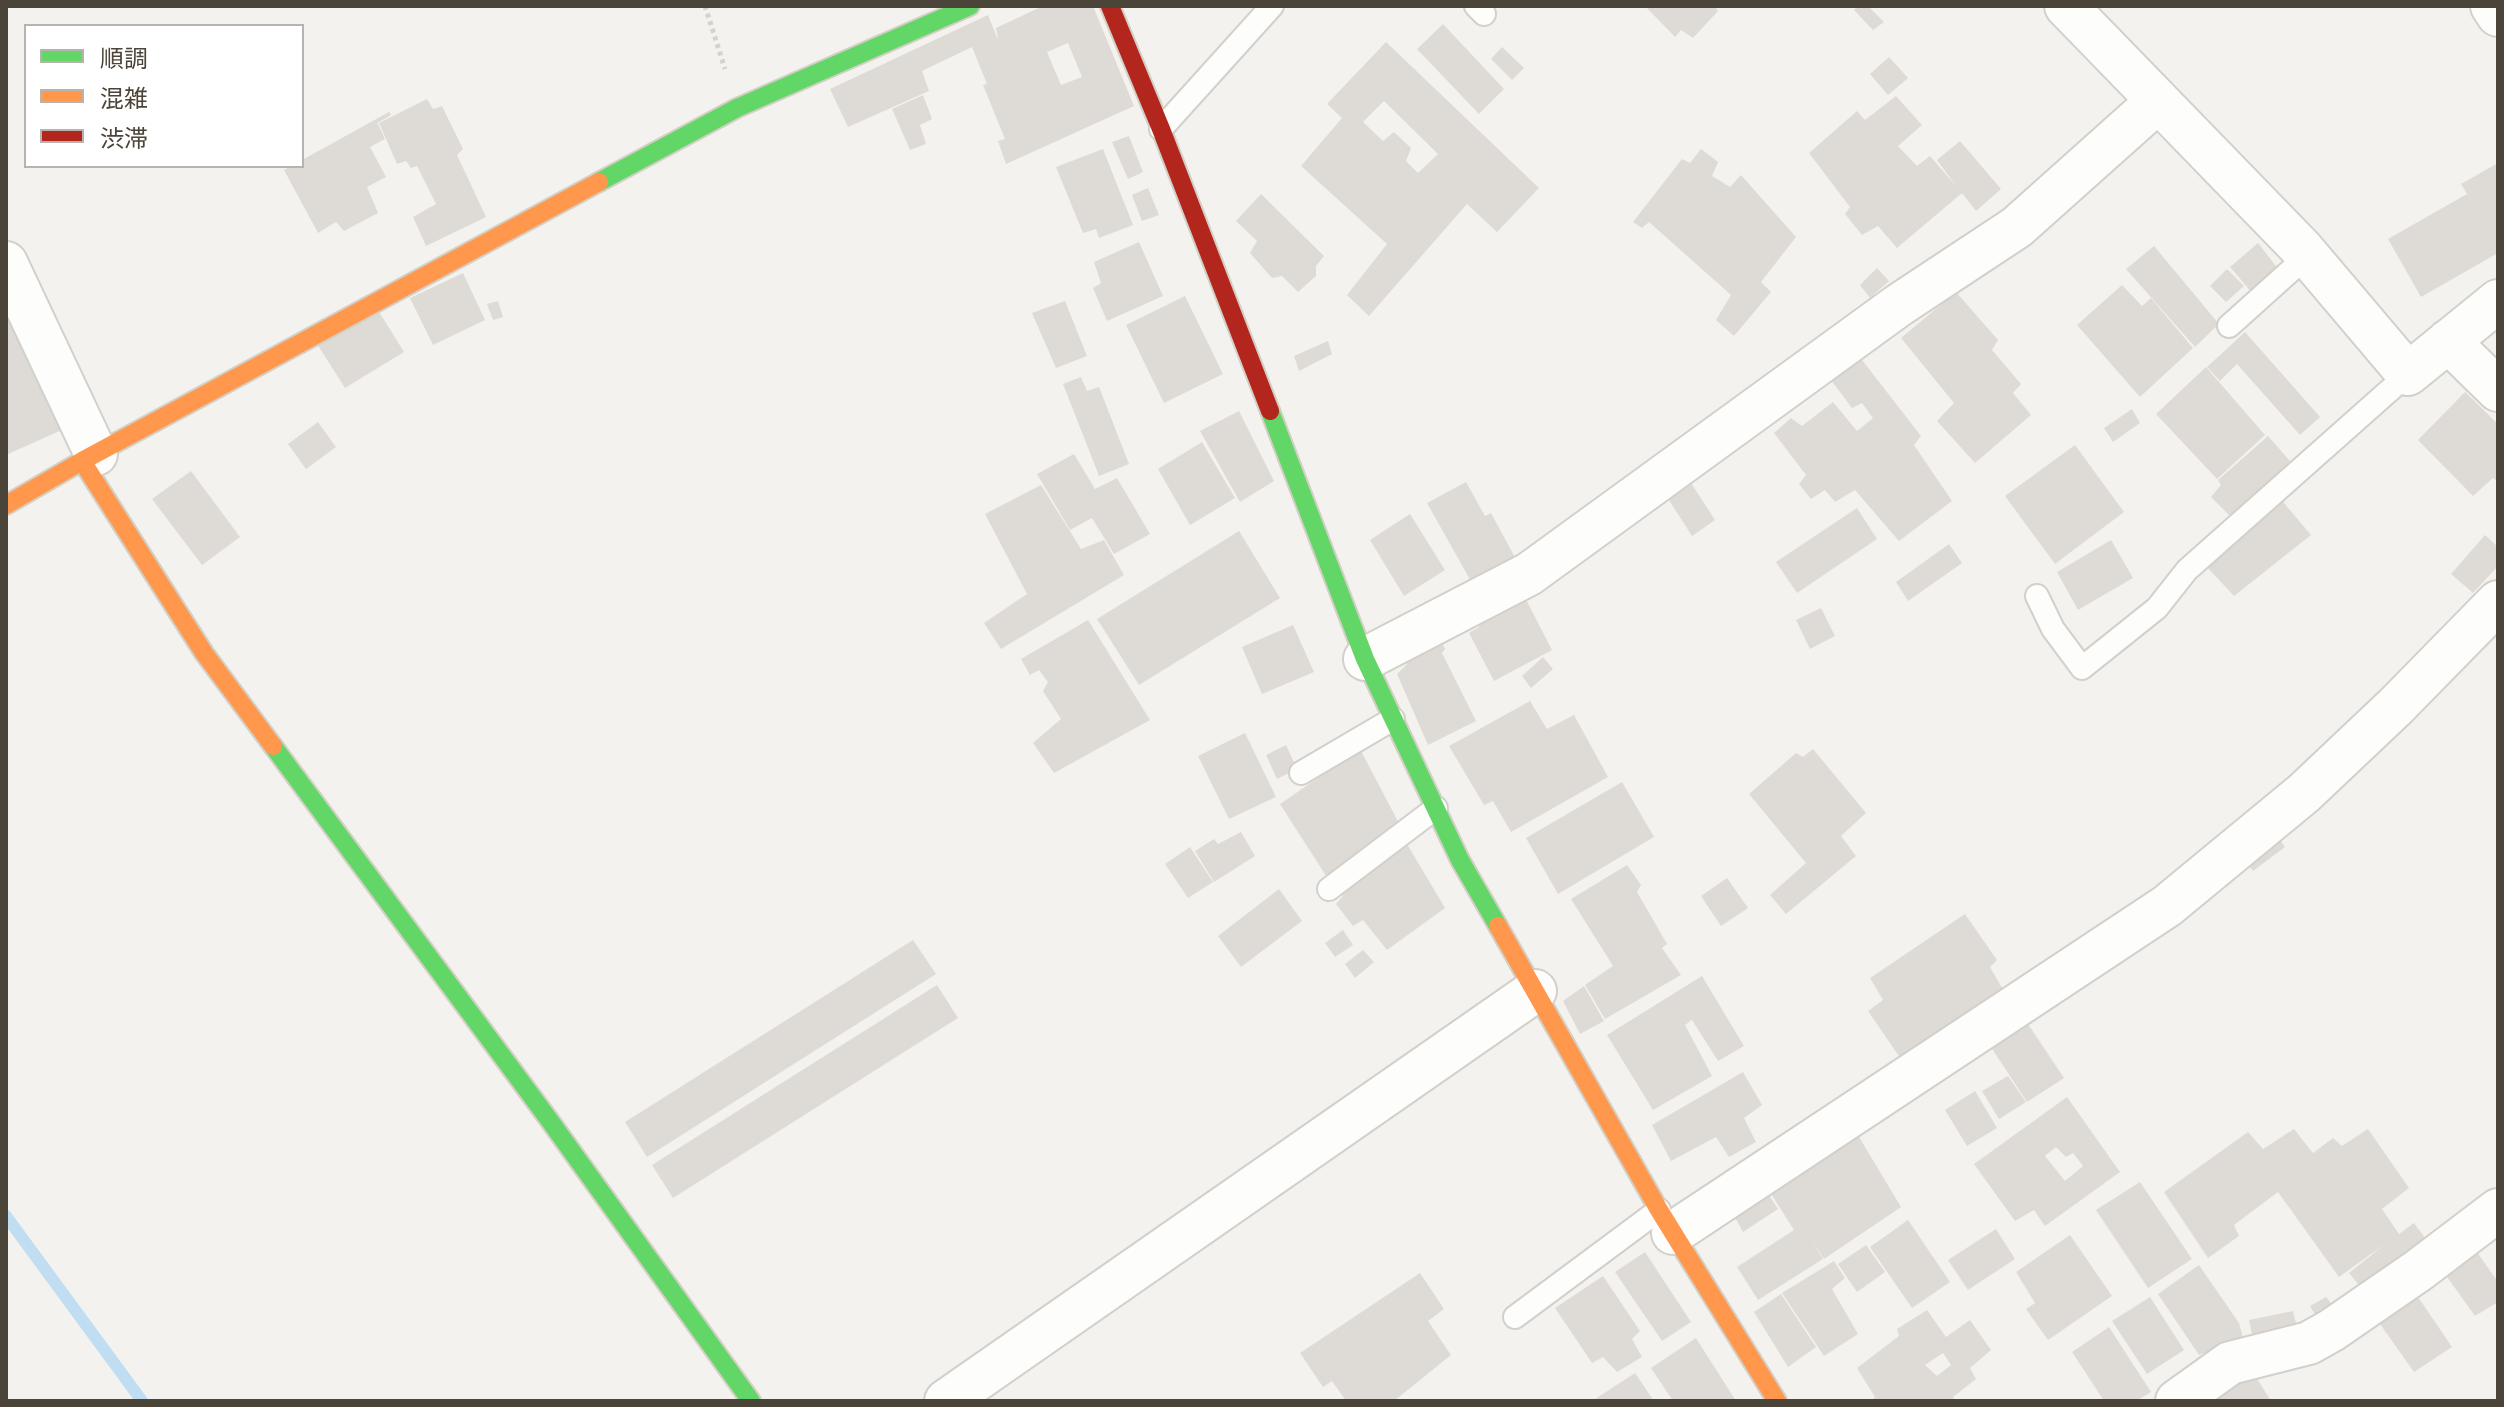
<!DOCTYPE html>
<html>
<head>
<meta charset="utf-8">
<style>
	body { margin:0 }
	#map { position:relative; width:2504px; height:1407px; overflow:hidden; background:#f4f2ee; font-family:Roboto,"Noto Sans JP",sans-serif }
	canvas { display:block }
	.frame { position:absolute; inset:0; border:8px solid #4b4439; pointer-events:none }
	.legend { position:absolute; left:24px; top:24px; width:280px; height:144px; box-sizing:border-box; background:#fff; border:2px solid #b7b4b0; margin:0; padding:10px 14px; list-style:none; font-size:24px; color:#4b4439 }
	.legend li { display:flex; align-items:center; gap:16px; height:40px }
	.legend b { width:40px; border:2px solid #b7b4b0 }
</style>
</head>
<body>
<div id="map">
<canvas width="2504" height="1407"></canvas>
<div class="frame"></div>
<ul class="legend">
<li><b style="height:10px;background:#63d668"></b>順調</li>
<li><b style="height:10px;background:#ff974d"></b>混雑</li>
<li><b style="height:10px;background:#b3261e"></b>渋滞</li>
</ul>
</div>
<script>
const g = document.querySelector('canvas').getContext('2d');
g.lineJoin = 'round';
function stroke(path, color, width, dash) { g.strokeStyle = color; g.lineWidth = width; g.lineCap = dash ? 'butt' : 'round'; g.setLineDash(dash || []); g.stroke(path); }
function fillPath(path, color) { g.fillStyle = color; g.fill(path, 'evenodd'); }
stroke(new Path2D(`
	M6,1216l136,185`), '#c0ddf1', 12);
fillPath(new Path2D(`
	M1043,6h50l41,100 -128,58 -8,-23 7,-2 -22,-54 4,-1 -15,-37 -50,24 7,20 -81,36 -18,-38 158,-74 10,25 -2,-12zM1068,43l14,34 -21,8 -14,-33z
	M1645,6h70l3,5 -25,27 -12,-8 -6,7z
	M1858,6h10l16,16 -11,8 -19,-20z
	M1443,24l61,65 -25,25 -62,-65z
	M1386,42l153,146 -42,44 -30,-28 -98,112 -22,-21 40,-51 -86,-78 41,-48 -15,-14zM1384,101l54,53 -20,19 -12,-12 5,-13 -17,-16 -11,9 -20,-19z
	M1502,47l22,21 -12,12 -21,-21z
	M1889,57l19,21 -20,17 -18,-21z
	M923,95l9,24 -12,6 6,19 -16,6 -18,-41z
	M1896,96l26,29 -24,21 19,20 13,-10 26,30 -19,-26 23,-19 41,48 -25,22 -14,-18 -65,55 -19,-22 -16,9 -17,-21 5,-7 -41,-54 48,-42 8,9z
	M427,99l6,10 9,-3 21,43 -6,6 29,62 -60,29 -13,-29 23,-13 -19,-38 -6,2 -5,-7 -9,3 -18,-41z
	M389,112l2,3 -15,9h2l7,15 -15,8 16,30 -19,10 11,26 -34,18 -8,-9 -18,11 -34,-63 7,-4h11v-6z
	M1129,136l14,36 -15,7 -16,-37z
	M1103,149l30,76 -34,13 -3,-9 -13,4 -27,-66z
	M1701,149l17,13 -6,14 18,11 11,-12 55,62 -35,45 10,10 -37,44 -18,-16 15,-25 -82,-73 -7,6 -9,-6 49,-63 8,4z
	M2498,163v90l-77,44 -33,-58 79,-45 -6,-10z
	M1148,188l11,27 -17,6 -10,-26z
	M1261,194l63,62 -8,10v10l-18,16 -16,-16 -10,2 -22,-25 7,-12 -21,-20z
	M1139,242l24,54 -56,25 -14,-33 8,-5 -7,-21z
	M2258,243l21,27 -26,24 -23,-27z
	M2154,246l65,78 -24,23 -69,-78z
	M1877,268l12,13 -19,17 -10,-13z
	M2227,269l17,17 -18,16 -16,-16z
	M463,273l22,47 -52,25 -23,-47z
	M2122,285l20,21 9,-8 42,50 -53,49 -63,-72z
	M1956,292l42,48 -6,10 29,34 -8,9 18,22 -56,48 -38,-42 17,-18 -53,-65z
	M1185,296l38,78 -59,29 -38,-78z
	M6,299l58,130 -58,26z
	M498,301l5,16 -10,3 -6,-16z
	M1065,301l22,55 -31,12 -24,-55z
	M376,307l28,45 -59,36 -28,-44z
	M2245,332l75,85 -20,18 -63,-71 -17,17 -13,-14z
	M1328,341l4,13 -33,17 -5,-15z
	M1859,356l62,80 -7,9 38,56 -53,40 -44,-51 -20,12 -10,-12 -14,9 -12,-15 7,-9 -32,-42 17,-15 11,8 31,-24 24,29 16,-13 -11,-15 -10,5 -21,-28z
	M2206,367l59,68 -48,44 -61,-65z
	M1081,377l6,14 12,-4 30,77 -30,12 -36,-92z
	M2465,392l33,32v58l-5,-4 -20,18 -55,-56z
	M2132,409l8,14 -27,19 -9,-14z
	M1239,411l35,70 -34,21 -40,-71z
	M318,422l18,25 -30,22 -18,-25z
	M2268,436l22,25 -56,59 -23,-23 10,-12 -3,-5z
	M1202,442l33,56 -45,27 -32,-56z
	M2075,445l49,67 -69,52 -50,-68z
	M1074,454l21,35 22,-11 33,56 -36,20 -22,-36 -22,12 -33,-56z
	M191,471l49,66 -38,28 -50,-66z
	M1466,482l19,34 6,-3 26,48 -44,24 -46,-82z
	M1691,483l24,37 -23,16 -25,-39z
	M1041,485l40,64 23,-9 20,35 -123,74 -17,-26 43,-29 -42,-80z
	M2278,496l33,39 -77,61 -29,-31z
	M1857,508l20,31 -80,54 -21,-31z
	M1410,514l35,56 -41,26 -34,-56z
	M1239,531l41,67 -141,87 -42,-66z
	M2485,535l13,12v19l-25,27 -22,-19z
	M2111,540l22,38 -55,32 -21,-38z
	M1949,544l13,19 -54,38 -12,-19z
	M1518,584l34,66 -58,31 -25,-48 10,-6 -10,-17z
	M1821,608l14,28 -25,13 -14,-29z
	M1088,620l62,100 -96,53 -21,-30 28,-24 -18,-28 5,-9 -9,-12 -9,5 -9,-16z
	M1293,625l21,47 -52,22 -20,-47z
	M1438,635l7,14 -3,4 34,68 -48,24 -31,-71 10,-10 -4,-10z
	M1543,657l10,12 -22,19 -9,-12z
	M1530,701l17,28 27,-14 34,62 -97,55 -18,-31 -9,4 -35,-59z
	M1245,733l31,64 -47,22 -31,-63z
	M1286,745l11,24 -20,10 -11,-24z
	M1360,749l42,80 -74,50 -48,-75z
	M1813,749l53,64 -25,23 15,20 -70,58 -16,-19 36,-32 -57,-69 47,-41 7,4z
	M1622,782l32,55 -96,57 -32,-56z
	M2270,826l15,21 -32,24 -15,-21z
	M1241,832l14,24 -41,26 -19,-31 19,-12 4,5z
	M1404,839l41,69 -58,42 -24,-30 -10,6 -17,-22 7,-8 -4,-9z
	M1190,847l23,35 -25,16 -23,-34z
	M1627,865l14,20 -4,7 30,52 -5,4 19,27 -76,44 -20,-34 28,-19 -42,-67z
	M1727,878l21,30 -27,18 -20,-30z
	M1279,889l23,32 -61,46 -23,-31z
	M1965,914l32,46 -7,7 15,26 -102,69 -35,-51 15,-11 -13,-22z
	M1343,930l10,15 -18,12 -10,-14z
	M913,940l23,34 -289,183 -22,-35z
	M1363,950l11,12 -19,16 -10,-14z
	M1702,976l42,70 -26,15 -26,-41 -7,5 27,51 -59,34 -46,-75z
	M937,985l21,33 -285,180 -21,-33z
	M1584,986l20,35 -24,13 -17,-33z
	M2024,1018l40,60 -37,24 -40,-61z
	M1743,1072l19,33 -18,13 12,24 -27,15 -13,-20 -45,24 -19,-36z
	M2008,1076l18,26 -27,17 -17,-28z
	M1975,1091l22,37 -30,18 -22,-36z
	M2067,1097l53,75 -75,54 -11,-16 -19,11 -41,-57zM2056,1147l10,10 7,-4 10,13 -18,15 -20,-25z
	M1850,1122l51,85 -77,52 -12,-18 11,18 -65,41 -21,-33 57,-37 -31,-49z
	M2294,1129l19,24 20,-15 9,8 26,-17 41,59 -27,21 17,25 15,-11 22,30 -65,47 -22,-27 36,-29 -46,33 -61,-85 -44,33 5,11 -31,22 -44,-66 84,-60 15,17z
	M2140,1182l52,77 -44,29 -52,-78z
	M1765,1189l13,20 -35,23 -12,-22z
	M1908,1220l42,62 -38,26 -42,-61z
	M1996,1229l19,30 -47,31 -20,-30z
	M2070,1235l42,61 -64,44 -22,-31 9,-6 -19,-31z
	M1866,1245l19,27 -28,20 -19,-28z
	M2472,1245l26,37v20l-23,14 -35,-49z
	M1645,1252l46,70 -29,19 -47,-69z
	M1834,1261l11,17 -13,11 26,45 -34,22 -42,-63z
	M2199,1265l40,58 5,19 -27,18 -8,-9 -10,4 -41,-61z
	M1420,1273l24,36 -16,12 23,34 -57,46h-48l-14,-20 -9,6 -23,-34z
	M1603,1276l37,55 -8,8 10,18 -25,15 -14,-15 -11,6 -37,-55z
	M1781,1294l35,53 -28,20 -34,-55z
	M2150,1297l34,53 -37,24 -35,-53z
	M2326,1297l18,23 -21,8 -13,-22z
	M2418,1297l34,50 -38,25 -34,-48z
	M1927,1310l19,27 24,-17 21,30 -21,18 6,11 -23,18 2,4h-84l4,-4 -18,-29 42,-32 -2,-7zM1943,1353l8,12 -14,11 -12,-11z
	M2293,1311l6,26 -45,8 -5,-25z
	M2109,1327l42,65 -15,9h-32l-32,-49z
	M1696,1338l40,63h-63l-22,-33z
	M2247,1363l24,38h-73z
	M1635,1373l19,28h-62z`), '#dedbd6');
const lane = new Path2D(`
	M1476,6l8,8
	M1161,129l111,-123
	M2229,326l78,-70
	M2037,596l16,33 29,39 75,-60 30,-38 221,-196
	M1301,773l92,-54
	M1329,889l107,-81
	M1515,1317l144,-107`);
const street = new Path2D(`
	M2066,6l237,244 105,124 90,-73
	M2492,6l6,9
	M6,263l90,191
	M2448,341l50,49
	M1365,659l164,-85 370,-269 118,-78 141,-126
	M1673,1233l494,-327 137,-113 92,-87 102,-104
	M946,1401l589,-410
	M2177,1401l53,-38 79,-20 23,-13 87,-60 79,-60`);
const fast = new Path2D(`
	M599,182l138,-74 233,-102
	M1270,411l95,248 95,201 38,66
	M273,746l277,375 201,280`);
const slow = new Path2D(`
	M82,461l122,192 69,93
	M6,505l76,-44 517,-279
	M1498,926l161,284 118,191`);
const jam = new Path2D(`
	M1110,6l51,123 109,282`);
stroke(lane, '#d2d0cb', 26);
stroke(street, '#d2d0cb', 46);
stroke(fast, '#d3cfc5', 22);
stroke(slow, '#d3cfc5', 22);
stroke(jam, '#d3cfc5', 22);
stroke(new Path2D(`
	M705,6l20,63`), '#d3d2cc', 5, [4, 4]);
stroke(lane, '#fdfdfc', 22);
stroke(street, '#fdfdfc', 42);
stroke(fast, '#63d668', 18);
stroke(slow, '#ff974d', 18);
stroke(jam, '#b3261e', 18);
</script>
</body>
</html>
